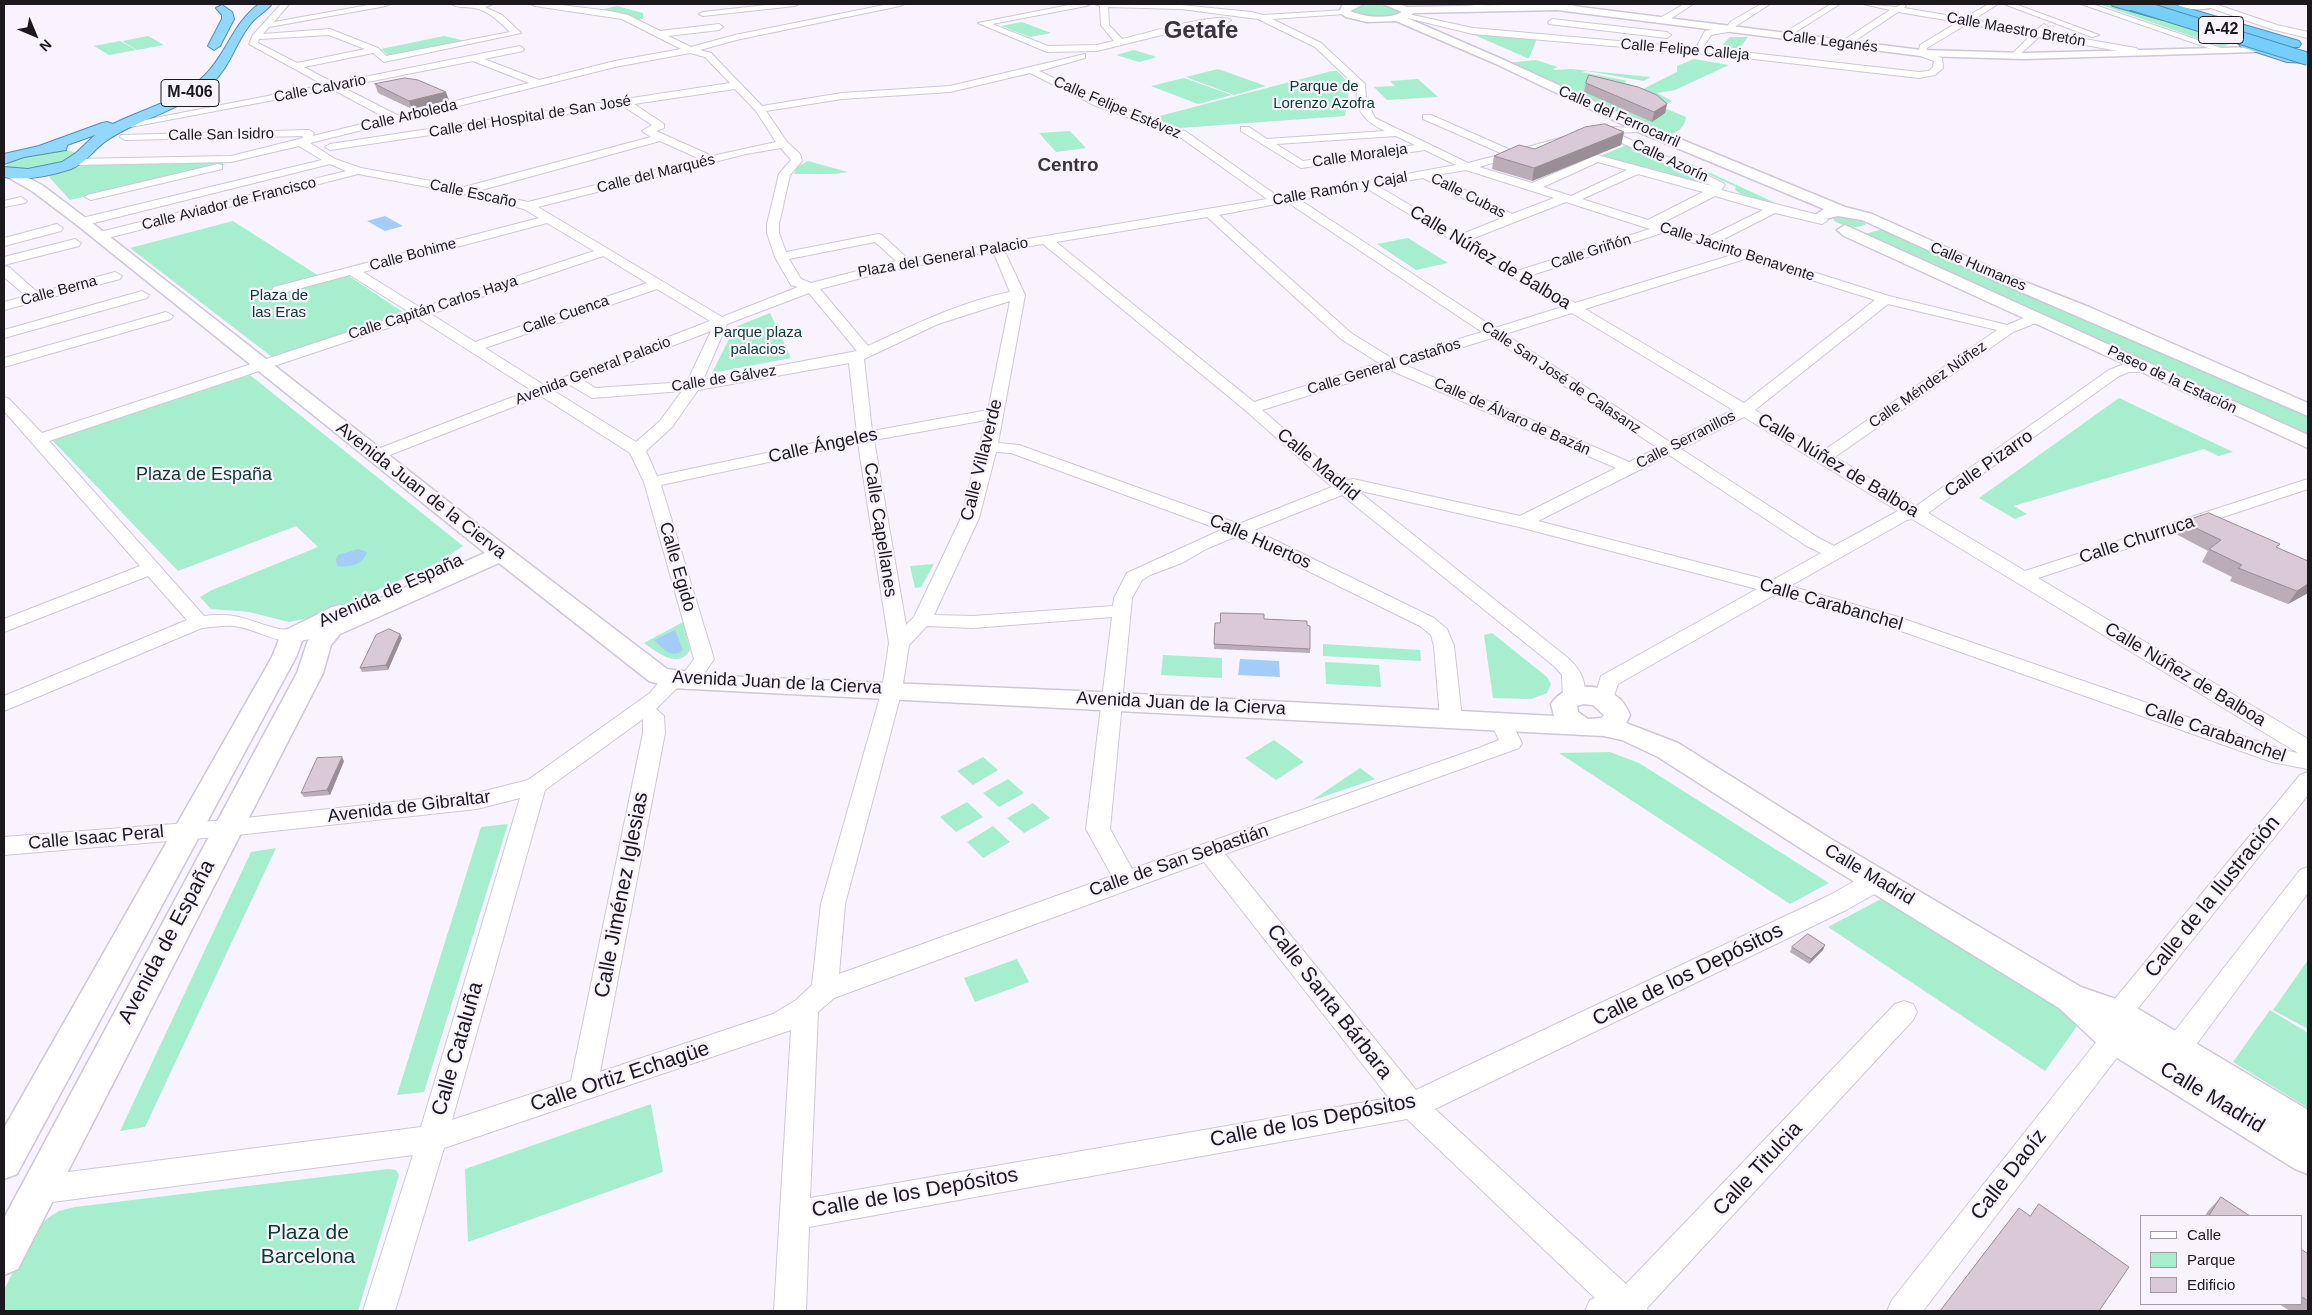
<!DOCTYPE html>
<html>
<head>
<meta charset="utf-8">
<style>
	body { margin:0 }
	#map { position:relative; width:2312px; height:1315px; overflow:hidden; background:#f8f3fe; font-family:Helvetica,sans-serif }
	canvas { display:block }
	.frame { position:absolute; inset:0; border:5px solid #1b181e; pointer-events:none }
	.legend { position:absolute; left:2140px; top:1215px; width:162px; height:90px; box-sizing:border-box; background:#f8f3fe; border:1px solid #a09ba4; margin:0; padding:6px 9px; list-style:none; font-size:15px; color:#1b181e }
	.legend li { display:flex; align-items:center; gap:10px; height:25px }
	.legend b { width:25px; border:1px solid #a09ba4 }
	.north { position:absolute; left:10px; top:10px; width:50px; height:50px; -webkit-text-stroke:4px #f8f3fe; paint-order:stroke; rotate:135deg; font-size:14px; font-weight:700; line-height:20px; text-align:center; color:#1b181e }
	.north::after { content:''; display:block; margin:auto; width:18px; height:22px; background:#1b181e; clip-path:polygon(50% 0,100% 100%,50% 72%,0 100%) }
</style>
</head>
<body>
<div id="map">
<canvas width="2312" height="1315"></canvas>
<div class="frame"></div>
<ul class="legend">
<li><b style="height:6px;background:#fff"></b>Calle</li>
<li><b style="height:14px;background:#a6eece"></b>Parque</li>
<li><b style="height:14px;background:#dac9d6"></b>Edificio</li>
</ul>
<div class="north">N</div>
</div>
<script>
const g = document.querySelector('canvas').getContext('2d');
g.lineJoin = 'round';
function fillPath(path, color) { g.fillStyle = color; g.fill(path, 'evenodd'); }
function stroke(path, color, width, dash) { g.strokeStyle = color; g.lineWidth = width; g.lineCap = dash ? 'butt' : 'round'; g.setLineDash(dash || []); g.stroke(path); }
function write(font, color, halo, rows, align = 'center') {
  g.font = font + ' Helvetica,sans-serif'; g.lineWidth = 4.5; g.setLineDash([]); g.textBaseline = 'middle'; g.strokeStyle = halo; g.fillStyle = color; for (const [text, x, y, turn = 0] of rows) {
    g.save(); g.translate(x, y); g.rotate((+turn || 0) * Math.PI / 180); g.textAlign = isNaN(turn) ? turn : align; if (halo) g.strokeText(text, 0, 0); g.fillText(text, 0, 0); g.restore();
  }
}
fillPath(new Path2D(`
	M2099,4c36,0 96,25 132,36l1,3 -10,4z
	M1379,5l12,1 11,6c-13,8 -37,7 -50,-1 5,-7 18,-6 27,-6z
	M617,6l26,7v6l-8,1 -36,-10z
	M1022,22l29,11 -21,4 -29,-11z
	M1470,33l67,6 -8,19h-2z
	M148,36l16,9 -27,5 -15,-9z
	M444,36l26,6 -80,15 -9,-8z
	M1730,37h18l-10,13 -16,-5z
	M120,41l16,9 -27,5 -15,-9z
	M1134,50l23,7 -18,5 -23,-7z
	M1694,59l35,6 -54,25 -18,3 15,8 -10,6 24,10c-1,10 -8,15 -17,18l-162,-72 29,-3 22,7 -5,2 2,1 16,-1 79,8 -6,4 -57,-10 -6,1 42,8 4,1 -3,2 19,6 34,-17v-6z
	M1218,69l48,17 -32,9 -48,-18z
	M1332,71h5l13,13 -5,32 -165,12 -28,-10z
	M1184,78l48,17 -34,9 -47,-18z
	M1418,79l20,18 -51,3 -13,-13 21,-1 -5,-5z
	M1070,131l16,17 -30,4 -17,-19z
	M1629,144l85,39 -9,3 -105,-30z
	M63,149l15,4c-4,3 -8,7 -13,9 -11,5 -49,11 -59,4l7,-7z
	M1672,155l112,52 -43,-13 -6,-4 1,-3 -67,-31z
	M219,159l6,6 -155,35 -21,-23c29,-20 132,-17 170,-18z
	M808,161l40,11 -14,2h-40l3,-7z
	M1836,216h19l11,8c-9,6 -23,2 -32,-3l-1,-4z
	M233,221l89,57 27,-2 55,37 -132,44 -142,-109z
	M1883,229l425,188v17l-443,-200z
	M1408,238l40,25 -32,7 -39,-26z
	M770,313l21,45 -79,15 23,-46z
	M250,375l213,171 -25,17 -119,53 -30,6 -40,-10 -38,-3 -11,-12 12,-7 106,-43 -22,-21 -118,45 -126,-131z
	M2119,398l114,54 -15,4 -14,-7 -190,57 13,8 -12,5 -36,-21z
	M934,564l-13,23 -6,1 -5,-22z
	M683,622l7,28c-12,20 -33,2 -46,-7z
	M1492,633l55,44 4,7 -4,9 -16,6 -38,-1 -9,-63z
	M1323,644l97,6 1,11 -98,-5z
	M1163,655l59,3v20l-61,-3z
	M1325,662l54,3 2,22 -55,-3z
	M1274,740l30,22 -28,18 -31,-22z
	M1610,752l29,11 190,120 -39,21 -231,-151z
	M983,757l15,13 -25,15 -16,-14z
	M1360,768l15,11 -64,22z
	M1008,779l16,14 -25,14 -16,-14z
	M967,802l16,15 -27,15 -16,-15z
	M1033,803l17,15 -26,15 -17,-15z
	M508,824l-84,268 -27,3 84,-268z
	M993,826l17,16 -27,16 -16,-16z
	M276,848l-131,279 -25,4 131,-279z
	M1885,897l197,122 -37,52 -217,-144z
	M1017,959l12,23 -54,20 -11,-24z
	M2308,960v69l-35,-19z
	M2270,1010l38,23v75l-75,-46z
	M651,1104l12,68 -195,70 -3,-73z
	M388,1169l8,1 3,5 -41,136h-354v-21l28,-57 16,-15 11,-7 16,-4z`), '#a6eece');
fillPath(new Path2D(`
	M385,216l18,10 -18,5 -18,-10z
	M358,549l9,3c-4,13 -18,16 -30,14l-1,-7 2,-4z
	M675,630l8,20c-11,10 -21,-2 -29,-10z
	M1240,659l39,2 1,16 -42,-2z`), '#a3cdf6');
const minor = new Path2D(`
	M281,4h8l-15,18 100,-18h16l-4,2 -117,21 -6,7 67,-5 48,19 8,8 124,-24c-9,-9 -22,-22 -36,-24 -7,-2 -16,1 -22,-4h41l-8,3 17,8 19,18 -137,29 -11,-9 -69,14 30,16 186,-37 4,3 -1,2 -39,8 55,21 76,-19 66,-12 -59,-30 -87,-13 -4,-2h22l57,7 18,4 32,16 59,-7 4,3 -4,3 -51,6 23,11 44,-12 154,-31h15l-4,2 -164,34 -36,10 11,3 51,53 80,-13 108,-7 135,-32v4l-46,13 65,31 81,29 94,66 177,-32 -31,-15 -124,18 -60,-37v-4h8l18,12 118,-8c-21,-10 -30,-20 -28,-44l-42,-40 -57,-28 -77,-10 -73,-2 1,18 13,14c18,-4 97,-28 109,-19l-4,3 -25,2 -105,26 -50,1 -69,-29 96,-19h16l-4,2 -94,18 56,22 49,-1 17,-4 -13,-16 -1,-19 -5,-2 86,1 70,7 12,3 84,-5v4h-3l-72,5 49,24 44,41 1,15 9,19 93,45 35,-9 -80,-35v-4h8l82,36 76,-21 21,-3 26,1v4l-20,1 107,50 2,2 -4,5 105,27 2,3 -6,4 -47,-11 -57,29 171,54 118,29 24,-10h10l2,3 -2,3 -28,11 -178,125 81,49 193,-136 18,-7 25,3 2,3 -2,3h-23l-10,4 -191,137 97,58 283,-92v10l-270,89 270,161v30l-36,-7 -388,-137 -108,-31 -158,90 -7,21 -7,2 -7,-2 -3,-5 7,-24 156,-87 -238,-62 -162,-37 211,168c12,11 23,28 12,44l-7,2 -7,-2 -3,-5 -1,-22 -8,-9 -212,-171 -88,35 180,88 13,11 7,17 8,72 -4,5 -7,2 -7,-2 -4,-5 -6,-72 -3,-11 -11,-9 -183,-90 -31,13 -24,14 -32,12 -8,5 -10,18 -22,231 22,40 347,-121 20,-8 -9,-19 4,-5 7,-2 7,2 14,27 -3,5 -294,106 191,236 412,-194c17,-8 40,-27 59,-21l3,6 -3,6 -41,23 -411,199 191,175 269,-280 9,-3 9,3 4,8 -4,8 -266,288 1,3h-63l5,-11 5,-2 -188,-179 -598,108 -3,84h-32l17,-281 -347,118 -49,163h-32l50,-156 -376,49 -10,-4 -5,-10 5,-10 10,-4 384,-49 99,-329 -43,11 -250,27 -223,19v-18l223,-17 250,-27 51,-13 122,-87c9,-10 17,-25 31,-16l13,-18 -50,-177 -14,-29 -89,-57 -159,62h-12l-2,-3 2,-3 161,-62 -113,-72 -369,123 155,175c36,-4 43,5 75,13 12,2 24,-2 35,1l3,4 -3,4c-39,10 -47,-7 -80,-12 -10,-1 -21,1 -32,2l-198,83v-15l183,-76 -39,-44 -144,56v-13l136,-53 -136,-155v-14l5,2 33,34 367,-121 -59,-37 -71,19 -7,-4 2,-3 265,-69 -15,-9 -59,-15 -107,-20 -258,66 -6,-4 2,-3 250,-62 -16,-7 -248,62 -4,-1 -2,-3 2,-3 244,-59 -23,-14 -68,16 -157,3 -6,-3 6,-3 157,-3 72,-18 -1,-2 -177,4 -5,-3 1,-2 188,-5 5,3 -1,3 73,-18 -54,-29 -217,41 -1,-2 5,-3 205,-40 -75,-41 4,-9zM329,35l36,14 -68,14 -39,-20 1,-4zM690,53l15,4 25,26 -400,61 -5,3 5,3 293,-44 29,19 -10,6 9,6 -187,50 -103,-19 -26,-9 -25,-16 305,-76zM473,61l56,22 -132,32 -55,-28zM1030,73l66,33 81,29 90,64 -359,60 -26,-24 -4,-1 -92,18 -7,-19v-9l11,-49 12,-14 -2,-7 -13,-12 -21,-31 76,-12 108,-7zM735,89l21,22 20,31 -64,14 -56,-25 8,-3v-4l-30,-20zM1603,134l109,52 -115,-31 -65,28 -53,-16 91,-27zM1396,136l19,9 -112,16 -27,-17zM660,141l40,18 -172,43 -50,-11zM781,148l10,12 -12,14 -12,50v9l8,24 16,28 7,2 -76,30 -184,-110 208,-53zM1598,162l29,8 -56,26 -28,-9zM1466,170l88,28 -42,16 -76,-39zM1638,174l65,18 -55,28 -66,-21zM1423,178l79,40 -42,17 -82,-49zM1366,188l196,119 -67,21 -195,-128zM1715,196l48,14 -57,28 -46,-14zM1287,202l195,130 -89,27 -42,-26 -132,-118zM1566,202l84,27 -130,41 -51,-30zM1207,217l134,122 38,24 -125,39 -198,-160zM547,223l47,28 -173,57 -58,-36zM1662,233l70,22 -157,48 -46,-27zM875,242l21,19 -85,22 -10,-4 -12,-20zM1043,244l202,166 87,77 -93,37 -220,-79 -21,-2 27,-148 -21,-45zM993,251l17,41c-50,10 -96,33 -142,54l-48,-57 64,-17zM603,256l44,27 -172,59 -44,-28zM1745,259l130,41 -131,103 -159,-94zM657,289l53,32 -166,64 -59,-37zM809,293l48,58 -154,29 24,-56zM1010,301l-22,109 -116,21 -8,-72 74,-35zM1888,304l109,26 -174,121 -68,-41zM1572,313l161,97 -63,32 -165,-108zM711,331l-24,51 -92,6 -12,-8zM1492,338l166,110 -29,14 -224,-97zM849,363l8,71 -200,42 -11,-25 26,-24 26,-37zM1390,370l226,98 -96,48 -167,-37 -8,2 -83,-71zM570,385l22,13 90,-7 -22,30 -24,21 -82,-51zM1744,417l154,94 -64,35 -17,-9 -136,-88zM986,420l-25,98 -47,99 -8,8 -32,-185zM858,443l31,200 -7,47 -61,214 -9,81 -16,15 -23,14 -173,58 65,-339 -1,-17 -8,-7 24,-24 8,4 7,-2 19,-28 -53,-174zM996,452l15,1 210,77 -94,43 -13,25 -1,8 -140,10 -39,-1 45,-97zM1669,455l136,90 16,8 -50,28 -233,-60zM1912,519l386,234 -15,-3 -385,-133 -108,-31 117,-66zM1112,617l-26,212 26,47 -273,98 6,-70 57,-214 7,-45 18,-19 46,2zM643,719v14l-72,348 -119,39 93,-330zM1204,862l185,236 -579,100 8,-186 16,-14z
	M775,4h24l-4,2 -92,10 -4,-2 4,-2z
	M1467,4h13l12,4 -4,2z
	M1538,4h41l-22,5z
	M1684,4h9l-27,18h-6v-4z
	M1761,4h9l-34,22 -3,5 -22,4 -7,11 3,2 212,24 10,-1 4,-4 1,-6 -16,-6 2,-10 38,-23 -60,-10 -48,32 -13,3 -4,-3 11,-4 46,-30 -27,-6 33,3 7,-3 3,2 -2,2 60,10 25,-14h9l-25,16 62,11 9,-7 4,3 -4,5 92,16 4,3 -4,3 -97,-17 -24,22 -5,-3 21,-21 -64,-11 -40,24 -1,4 16,6 1,10 -8,7 -16,3 -191,-22 -255,-22 -74,-18 4,-3 70,15 223,20 9,-17 22,-4 3,-5z
	M1831,4h9l-54,34 -7,-2z
	M2004,4h11l84,31 -7,2z
	M2081,4h11l138,47 -7,2z
	M2208,4h7l62,21 31,7v6l-37,-9 -63,-22z
	M1552,19l115,13 4,3 -4,3 -118,-14 -1,-2z
	M218,164l4,1v4l-131,31 -6,-3 2,-2z
	M21,197l6,4 -2,2 -21,4v-6z
	M57,224l6,4 -2,3 -57,15v-8z
	M75,239l6,4 -2,3 -75,19v-8z
	M4,266l5,1 29,26 77,-21 7,4 -2,3 -116,31v-8l22,-6 -22,-19z
	M142,291l7,4 -2,3 -143,40v-8z
	M166,312l7,4 -2,3 -167,48v-9z
	M2308,772v23l-181,227 -9,3 -9,-3 -4,-8 4,-8 191,-231z
	M2308,867v26l-121,164 -10,4 -10,-4 -4,-8 4,-8 133,-171z
	M2115,1028l10,3 3,8 -3,8 -202,264h-36l5,-11 213,-269z`);
const tertiary = new Path2D(`
	M1343,4h21l-14,7c14,6 38,9 52,1l-19,-8h15l10,3 149,-3 364,46 103,3 234,-6v4l-4,1 -230,7 -103,-3 -364,-46 -143,3 -7,5 97,42 142,65 199,82 27,7 138,62 79,31 219,96v13l-310,-134 -136,-62 -24,-4 -17,4 -5,-1 -2,-3 10,-7 -188,-78 -140,-67 -100,-43 -29,1 -21,-5 -7,-5z
	M2176,4h42c-9,7 -33,7 -42,0z
	M11,169l31,16 45,34 381,298 199,152 54,7 358,15 475,25 -3,-12c13,-21 45,-22 65,-8 7,4 11,12 14,19l-4,8 52,20 153,96 250,148 49,17 178,106v64l-13,-5 -192,-120 -44,-41 -248,-153 -153,-98 -36,-17 -18,-4 -931,-48 -24,-7 -150,-118 -159,71 -9,11 -8,28 -305,596 -14,6v-57l293,-545 10,-30 4,-7 -9,5 -6,16 -279,517 -13,5v-51l268,-471 10,-25 50,-25 8,-2 8,2 3,4 134,-58 -408,-328 -45,-34 -26,-15 -2,-3 2,-3zM1583,704l10,1 11,10 -2,3 -14,1 -10,-7 -1,-6z
	M1845,225l463,210v13l-464,-212 -7,-6z`);
const trunk = new Path2D(`
	M259,4l12,1c-7,8 -16,12 -22,21 -14,18 -19,41 -37,57 -30,28 -73,35 -106,58 -13,9 -20,22 -35,28 -21,7 -45,12 -67,8v-10l24,2 34,-7 14,-9 19,-18 -28,10 -1,5 -42,7 -20,7v-10l35,-8 63,-23 5,-1 6,2c30,-15 66,-23 91,-48 23,-22 28,-52 55,-72z
	M222,5l10,7 2,7 -14,27 -6,4 -6,-4 14,-27v-4l-6,-7z
	M2245,40l43,14 20,1v8l-21,-1 -46,-15 -2,-3z`);
const motorway = new Path2D(`
	M2111,4h18l38,11 2,2 -6,3 -50,-14z
	M2156,4h17l126,37 2,3 -2,3h-8l-133,-41z`);
stroke(minor, '#cfc7d9', 2);
stroke(tertiary, '#cfc7d9', 3);
stroke(trunk, '#568eae', 2);
stroke(motorway, '#568eae', 2);
fillPath(minor, '#fff');
fillPath(tertiary, '#fff');
fillPath(trunk, '#92d8fc');
fillPath(motorway, '#76cefb');
const motorwayBridge = new Path2D(`
	M2132,4l176,55`);
stroke(motorwayBridge, '#568eae', 14, []);
stroke(motorwayBridge, '#76cefb', 12);
fillPath(new Path2D(`
	M1586,83l81,21 -2,9 -13,9 -68,-30z
	M375,84l74,16 -37,9 -34,-16z
	M1624,132l-3,13 -89,36 -40,-12 2,-13 41,-7z
	M2183,522l95,26 30,13v32l-20,11 -58,-23 2,-4 -30,-15 6,-11 -32,-17z
	M1264,619l43,6 3,24v4l-96,-4 1,-26z
	M402,638l-14,32 -26,2 -2,-4z
	M344,761l-14,34 -26,2 -3,-4z
	M1825,945l-2,5 -14,14 -19,-12 2,-5z
	M2221,1197l29,19h-45l3,-5z
	M2301,1249l7,5v57h-18l-11,-7h22z`), '#bbadb8');
fillPath(new Path2D(`
	M446,92l3,8 -37,9 -3,-8z
	M1667,104l-2,9 -13,9 2,-10z
	M1624,132l-3,13 -89,36 2,-13z
	M2308,584v9l-20,11 9,-13z
	M400,634l2,4 -14,32 -2,-5z
	M342,757l2,4 -14,34 -3,-5z
	M1825,945l-2,5 -14,14 2,-5z`), '#998d96');
const building = new Path2D(`
	M1589,75l49,12 19,8 10,9 -13,8 -68,-29z
	M405,78l13,2 28,12 -37,9 -34,-17z
	M1605,124l19,8 -90,36 -40,-12 25,-11 16,4 50,-22z
	M2209,513l71,31 -4,3 32,14v23l-11,7 -59,-23 4,-3 -33,-16 12,-9 -38,-18z
	M1221,613l43,1v5l43,2v4l3,1v23l-96,-5 1,-21h5z
	M389,629l11,5 -14,31 -26,3 16,-33z
	M342,757l-15,33 -26,3 16,-35z
	M1808,934l17,11 -14,14 -19,-12z
	M2221,1197l29,19h-41z
	M2039,1204l90,63 -30,44h-159l79,-103 11,8z
	M2301,1249l7,5v47l-7,-5z`);
fillPath(building, '#dac9d6');
stroke(building, '#998d96', 1);
write('15px', '#1b181e', '#f8f3fe', [
	["Calle Maestro Bretón",2016,30,10],
	["Calle Leganés",1830,42,7],
	["Calle Felipe Calleja",1685,50,5],
	["Calle Calvario",320,89,-11],
	["Calle Felipe Estévez",1117,108,23],
	["Calle Arboleda",409,116,-13],
	["Calle del Hospital de San José",530,117,-9],
	["Calle del Ferrocarril",1619,117,24],
	["Calle San Isidro",221,135,-1],
	["Calle Moraleja",1360,156,-8],
	["Calle Azorín",1670,161,25],
	["Calle del Marqués",656,174,-14],
	["Calle Ramón y Cajal",1340,189,-10],
	["Calle Escaño",473,194,12],
	["Calle Cubas",1468,196,27],
	["Calle Aviador de Francisco",229,204,-14],
	["Calle Griñón",1591,252,-18],
	["Calle Jacinto Benavente",1737,252,18],
	["Calle Bohime",413,255,-15],
	["Plaza del General Palacio",943,258,-10],
	["Calle Humanes",1978,267,23],
	["Calle Berna",59,291,-15],
	["Calle Capitán Carlos Haya",433,308,-18],
	["Calle Cuenca",566,315,-19],
	["Calle General Castaños",1384,367,-17],
	["Avenida General Palacio",593,371,-21],
	["Calle San José de Calasanz",1561,378,34],
	["Calle de Gálvez",724,379,-9],
	["Paseo de la Estación",2172,380,25],
	["Calle Méndez Núñez",1928,385,-35],
	["Calle de Álvaro de Bazán",1512,417,24],
	["Calle Serranillos",1686,440,-27]
]);
write('15px', '#0a3c2b', '#f8f3fe', [
	["Parque de",1324,87],
	["Lorenzo Azofra",1324,104],
	["Plaza de",279,296],
	["las Eras",279,313],
	["Parque plaza",758,333],
	["palacios",758,350]
]);
for (const [x, y, w] of [
	[2221,30,45],
	[190,93,58]
]) { const box = new Path2D(); box.roundRect(x - w / 2, y - 13.5, w, 27, 4); g.fillStyle = '#f8f3fe'; g.fill(box); stroke(box, '#1b181e', 1); }
write('bold 16px', '#1b181e', null, [
	["A-42",2221,30],
	["M-406",190,93]
]);
write('18px', '#1b181e', '#f8f3fe', [
	["Calle Núñez de Balboa",1490,258,31],
	["Calle Ángeles",823,446,-12],
	["Calle Villaverde",982,460,-76],
	["Calle Pizarro",1989,464,-35],
	["Calle Madrid",1318,465,40],
	["Calle Núñez de Balboa",1838,466,31],
	["Avenida Juan de la Cierva",421,491,38],
	["Calle Capellanes",880,530,81],
	["Calle Churruca",2137,540,-18],
	["Calle Huertos",1260,542,24],
	["Calle Egido",677,567,74],
	["Avenida de España",391,591,-24],
	["Calle Carabanchel",1831,605,16],
	["Calle Núñez de Balboa",2185,675,31],
	["Avenida Juan de la Cierva",777,683,3],
	["Avenida Juan de la Cierva",1181,704,3],
	["Calle Carabanchel",2215,733,19],
	["Avenida de Gibraltar",409,807,-7],
	["Calle Isaac Peral",96,838,-5],
	["Calle de San Sebastián",1179,861,-19],
	["Calle Madrid",1869,875,31]
]);
write('18px', '#0a3c2b', '#f8f3fe', [
	["Plaza de España",204,475]
]);
write('bold 19px', '#3a3341', '#f8f3fe', [
	["Centro",1068,166]
]);
write('21px', '#1b181e', '#f8f3fe', [
	["Calle Jiménez Iglesias",622,895,-79],
	["Calle de la Ilustración",2213,897,-51],
	["Avenida de España",167,942,-62],
	["Calle de los Depósitos",1688,975,-26],
	["Calle Santa Bárbara",1329,1002,52],
	["Calle Cataluña",458,1049,-74],
	["Calle Ortiz Echagüe",620,1077,-18],
	["Calle Madrid",2212,1098,31],
	["Calle de los Depósitos",1313,1121,-11],
	["Calle Titulcia",1758,1169,-47],
	["Calle Daoíz",2009,1175,-52],
	["Calle de los Depósitos",915,1193,-10]
]);
write('21px', '#0a3c2b', '#f8f3fe', [
	["Plaza de",308,1233],
	["Barcelona",308,1257]
]);
write('bold 24px', '#3a3341', '#f8f3fe', [
	["Getafe",1201,31]
]);
</script>
</body>
</html>
